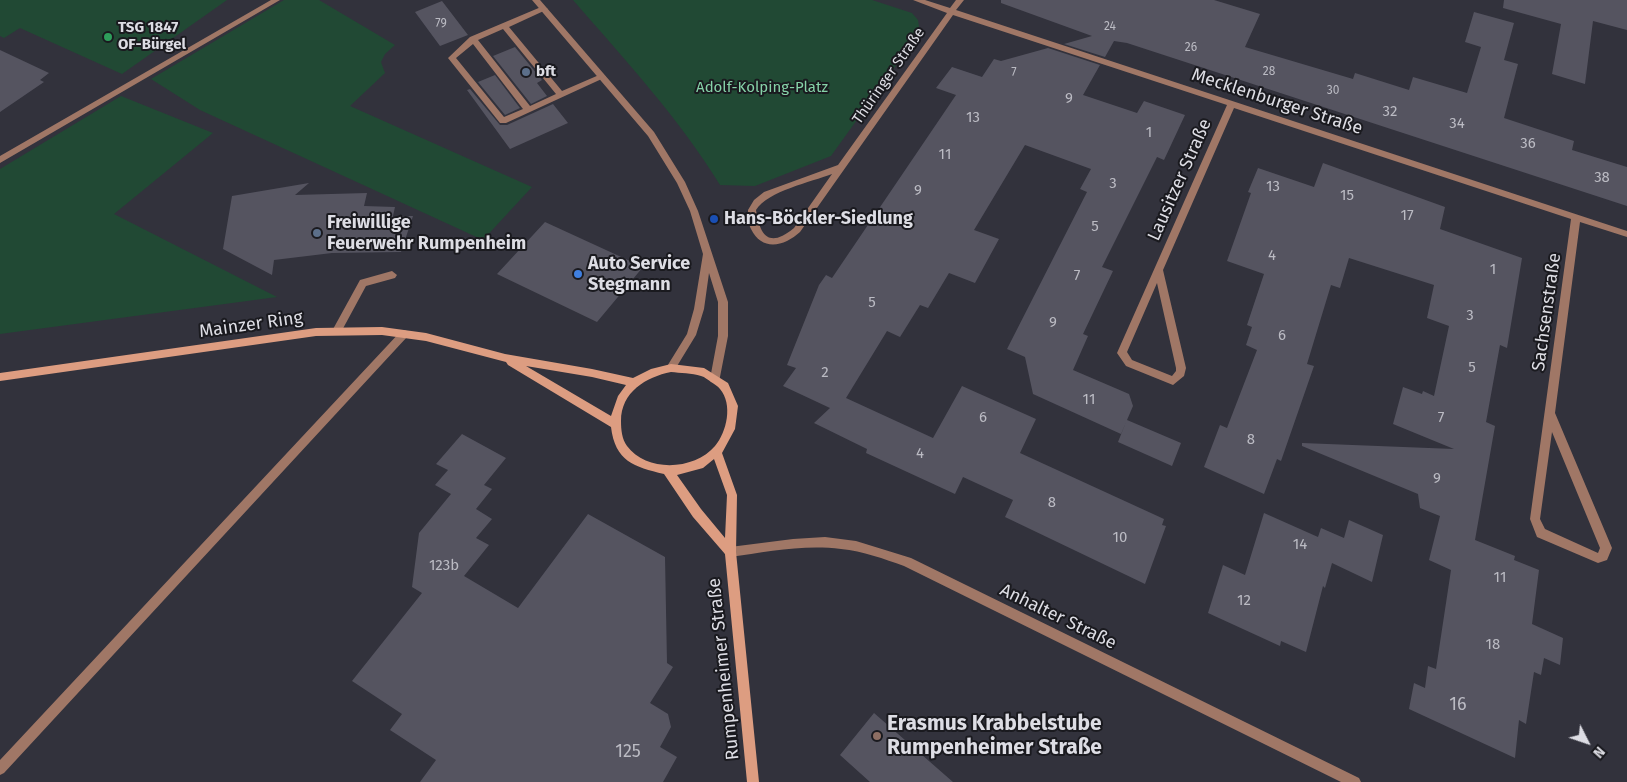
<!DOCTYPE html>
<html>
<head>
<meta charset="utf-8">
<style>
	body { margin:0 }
	#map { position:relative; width:1627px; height:782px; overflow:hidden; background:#32323c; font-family:"Fira Sans",sans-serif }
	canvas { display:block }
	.north { position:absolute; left:1562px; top:717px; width:50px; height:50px; -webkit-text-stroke:4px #1a1a1f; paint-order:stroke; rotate:131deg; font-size:14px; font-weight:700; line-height:20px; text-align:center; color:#dddde4 }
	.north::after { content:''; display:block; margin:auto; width:18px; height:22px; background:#dddde4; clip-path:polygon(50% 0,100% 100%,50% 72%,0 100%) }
</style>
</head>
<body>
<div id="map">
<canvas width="1627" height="782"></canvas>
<div class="north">N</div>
</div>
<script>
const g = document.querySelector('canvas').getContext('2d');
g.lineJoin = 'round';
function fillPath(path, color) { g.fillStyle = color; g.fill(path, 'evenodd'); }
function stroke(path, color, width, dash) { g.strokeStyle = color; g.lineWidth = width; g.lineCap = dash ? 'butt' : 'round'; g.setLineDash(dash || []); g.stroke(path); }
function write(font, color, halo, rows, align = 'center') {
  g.font = font + ' "Fira Sans",sans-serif'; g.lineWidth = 4; g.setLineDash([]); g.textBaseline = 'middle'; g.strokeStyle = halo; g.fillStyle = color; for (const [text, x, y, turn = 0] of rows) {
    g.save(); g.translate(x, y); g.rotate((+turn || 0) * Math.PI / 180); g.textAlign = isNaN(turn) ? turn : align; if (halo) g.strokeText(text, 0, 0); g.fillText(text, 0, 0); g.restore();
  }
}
fillPath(new Path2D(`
	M0,0h227l-105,74 -102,-46 -16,10 -4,-2z
	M284,0h35l76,45 -10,9 -4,8 4,11 -35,33 182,81 -49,53 -283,-130 -49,-31z
	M573,0h299l40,13 6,7 2,12 -89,124 -76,30 -35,-1c-41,-67 -95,-125 -147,-185z
	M121,96l92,37 -99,81 163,83 -277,37v-165z`), '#214934');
fillPath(new Path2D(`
	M1001,0h213l46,14 -15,33 108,32 2,-6 54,17 4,-13 54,16 14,-46 -16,-5 9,-30 40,11 -10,37 14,4 -14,54 70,23 -2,9 55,17v39l-500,-163 -13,-2 -9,16 -41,-13 28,-8 -91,-33z
	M1504,0h123v30l-34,-9 -8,63 -33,-10 9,-50 -58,-16z
	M442,1l26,34 -28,11 -25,-34z
	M515,47l27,33 -5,3 10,13 -16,8 -38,-48z
	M1048,48l52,17 -17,30 54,18 7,-12 41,14 -21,45 -7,-3 -55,110 11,4 -30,63 5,2 -15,34 56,24 4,12 -6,14 54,23 -9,23 -54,-24 8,-20 -5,12 -88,-40 -8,-37 -18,-8 80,-157 -7,-3 11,-20 -66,-24 -51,85 25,9 -24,44 -26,-10 -21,35 -8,-3 -20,32 -13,-6 -41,67 87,40 29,-52 74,33 -16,34 144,66 -2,6 4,1 -21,58 -140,-67 8,-17 -50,-23 -8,17 -89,-41 1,-4 -53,-26 16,-15 -47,-22 13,-18 -9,-3 32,-80 7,-10 6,3 124,-183 -20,-7 16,-21 30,10 12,-18 7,2z
	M0,50l49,23 -9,7 4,2 -44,30z
	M495,75l25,33 -15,7 -27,-33z
	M470,89l30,36h7l46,-21 15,19 -58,26 -43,-59z
	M1323,163l122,44 -5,22 82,29 -15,90 -7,-3 -14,77 9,4 -20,114 40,16 -1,4 25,10 -7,54 31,14 -3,27 -16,-7 -3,17 -7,-3 -8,52 -7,-4 -4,38 -106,-49 5,-26 11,5 3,-22 8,3 15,-99 -22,-10 11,-44 -20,-8 -2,-14 -116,-48v-3l152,6 -61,-25 10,-37 19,7 1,-3 11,5 15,-70 -22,-8 7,-33 -85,-27 -9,30 -9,-3 -24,79 7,2 -33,95 -4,-2 -13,35 -60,-27 16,-42 7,3 30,-78 -11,-5 6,-18 -5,-2 17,-51 -37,-13 24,-68 -3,-1 10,-24 56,19z
	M309,183l-14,12 72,-2 -3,13 31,1 -2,9h20l-12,36 -69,1 -58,7 -2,15 -49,-26 9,-53z
	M545,222l98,45 -46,55 -100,-48z
	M462,434l44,24 -22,27 8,4 -16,20 16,10 -16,19 13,7 -25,31 54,32 70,-94 77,43 2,106 6,4 -23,36 18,11 3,13 -11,20 17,10 -14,25h-243l16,-22 -46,-30 12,-16 -50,-33 70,-88 -10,-6 7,-54 32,-39 -16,-9 13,-15 -12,-6z
	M1264,513l54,24 3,-9 23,10 5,-18 34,15 -11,47 -40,-19 -7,25 -2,-2 -17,66 -25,-11 -1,5 -72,-33 15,-48 22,10z
	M874,713l79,69h-83l-30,-27z`), '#555460');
fillPath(new Path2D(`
	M271,0h9l-280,163v-7z
	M541,7h3l4,2 -39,18 53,64 37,-16 3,-1 4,3 -100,46h-6l-52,-65 22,-21zM503,29l53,65 -26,12 -52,-66zM473,44l50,65 -19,8 -48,-59z
	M392,271l5,4 -2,3 -29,8 -26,48h-6l-2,-3 28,-51z
	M404,330l3,1 2,3 -2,3 -403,436 -4,2v-15l401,-429z`), '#a07766');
fillPath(new Path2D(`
	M532,0h8l114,132 31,50 13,29 30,91v34l-9,46h-8l-1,-3 8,-43v-34l-9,-29 -5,36 -8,26 -22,36h-6l-2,-3 21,-34 7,-25 9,-55 -13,-43 -13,-28 -29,-47z
	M913,0h12l25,8 6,-8h8l-8,10 671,221v6l-47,-15 -25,191 57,135 -5,12 -9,3 -61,-26 -7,-18 41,-300 -337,-111 -71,162 23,98 -2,8 -11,9 -47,-19 -9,-13 110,-248 -274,-90 -153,217c-15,14 -38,20 -49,-3 -3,-6 -3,-13 -3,-19l6,-10 10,-8 74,-27 109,-152zM832,174l-38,54c-24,20 -34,9 -38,-18 12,-19 55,-28 76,-36zM1157,283l19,85v3l-4,5 -40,-16 -5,-8zM1552,432l48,116 -2,5 -53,-24 -5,-10z
	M825,537l31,4 55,17 448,220 2,4h-20l-437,-216c-20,-7 -41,-15 -63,-17 -37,-5 -75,3 -111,8l-4,-1 -2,-4 2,-4 4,-1 63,-8z`), '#a07766');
fillPath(new Path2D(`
	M382,327l44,6 79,21 87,15 41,9 18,-9 20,-5 33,4 24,15 10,23 -3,23 -13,24 15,42 -1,57 23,230h-12l-22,-228 -32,-37 -29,-43c-30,-7 -49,-13 -53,-47l-103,-62 -2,-3 -80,-21 -44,-6 -66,1 -316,45v-8l316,-45zM526,366l66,11 34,8 -8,11 -7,20zM671,372c9,1 21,1 30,4 4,1 7,4 10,6 3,2 7,4 9,7 13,15 7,43 -5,57 -20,24 -68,27 -88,0 -5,-7 -6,-16 -6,-25 0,-29 25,-44 50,-49zM714,459l13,36 -2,43 -24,-29 -24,-34 26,-7z`), '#dd9d81');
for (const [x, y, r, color] of [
	[108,37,5,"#2e9e5b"],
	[526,72,5,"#5c6f8a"],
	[714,219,5,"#1a4fb4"],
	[317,233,5,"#5c6f8a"],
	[578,274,5,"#3f7fe0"],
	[877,736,5,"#8d6e63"]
]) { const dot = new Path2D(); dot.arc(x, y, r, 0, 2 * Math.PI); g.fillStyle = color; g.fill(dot); stroke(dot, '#1a1a1f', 2); }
write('12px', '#bbbbc3', null, [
	["79",441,24],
	["24",1110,27],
	["26",1191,48],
	["28",1269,72],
	["7",1014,73],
	["30",1333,91]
]);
write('bold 15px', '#dddde4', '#1a1a1f', [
	["TSG 1847",118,28],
	["OF-Bürgel",118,45],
	["bft",536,72]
], 'left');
write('15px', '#dddde4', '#1a1a1f', [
	["Thüringer Straße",889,76,-55]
]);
write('15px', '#86d2a8', '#1a1a1f', [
	["Adolf-Kolping-Platz",762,88]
]);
write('15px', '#bbbbc3', null, [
	["9",1069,99],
	["32",1390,112],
	["13",973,118],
	["34",1457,124],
	["1",1149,133],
	["36",1528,144],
	["11",945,155],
	["38",1602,178],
	["3",1113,184],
	["13",1273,187],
	["9",918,191],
	["15",1347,196],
	["17",1407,216],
	["5",1095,227],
	["4",1272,256],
	["1",1493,270],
	["7",1077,276],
	["5",872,303],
	["3",1470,316],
	["9",1053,323],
	["6",1282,336],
	["5",1472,368],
	["2",825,373],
	["11",1089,400],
	["6",983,418],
	["7",1441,418],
	["8",1251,440],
	["4",920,454],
	["9",1437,479],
	["8",1052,503],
	["10",1120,538],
	["14",1300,545],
	["123b",444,566],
	["11",1500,578],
	["12",1244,601],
	["18",1493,645]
]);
write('18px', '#dddde4', '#1a1a1f', [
	["Mecklenburger Straße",1277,102,18],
	["Lausitzer Straße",1180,180,-66],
	["Sachsenstraße",1547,312,-82],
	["Mainzer Ring",251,325,-8],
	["Anhalter Straße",1058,617,26],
	["Rumpenheimer Straße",724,669,-96]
]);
write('bold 18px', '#dddde4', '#1a1a1f', [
	["Hans-Böckler-Siedlung",724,219],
	["Freiwillige",327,223],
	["Feuerwehr Rumpenheim",327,244],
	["Auto Service",588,264],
	["Stegmann",588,285]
], 'left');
write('18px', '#bbbbc3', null, [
	["16",1458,705],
	["125",628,752]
]);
write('bold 21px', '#dddde4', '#1a1a1f', [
	["Erasmus Krabbelstube",887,724],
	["Rumpenheimer Straße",887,748]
], 'left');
</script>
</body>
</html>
